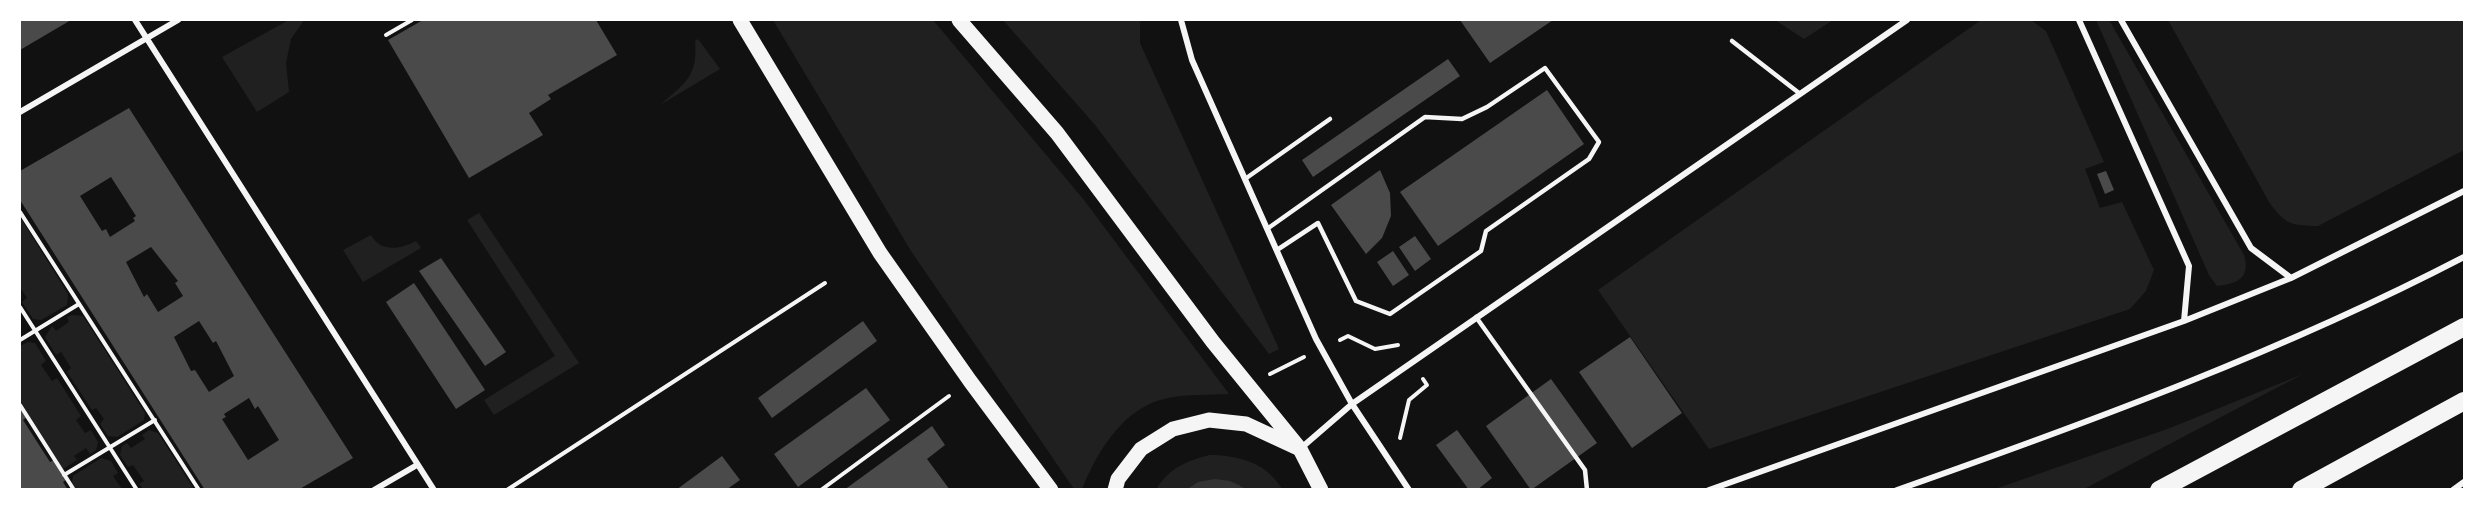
<!DOCTYPE html>
<html>
<head>
<meta charset="utf-8">
<style>
	body { margin:0 }
	#map { position:relative; width:2484px; height:509px; overflow:hidden; background:#111; font-family:"Exo 2",sans-serif }
	canvas { display:block }
	.frame { position:absolute; inset:0; border:21px solid #fff; pointer-events:none }
</style>
</head>
<body>
<div id="map">
<canvas width="2484" height="509"></canvas>
<div class="frame"></div>
</div>
<script>
const g = document.querySelector('canvas').getContext('2d');
g.lineJoin = 'round';
function fillPath(path, color) { g.fillStyle = color; g.fill(path, 'evenodd'); }
function stroke(path, color, width, dash) { g.strokeStyle = color; g.lineWidth = width; g.lineCap = dash ? 'butt' : 'round'; g.setLineDash(dash || []); g.stroke(path); }
fillPath(new Path2D(`
	M289,20h15l-13,19 -5,24 3,29 -32,20 -35,-55z
	M773,20h160l151,180 145,194c-20,1 -42,0 -61,4 -44,8 -71,54 -86,91h-8l-163,-238z
	M1003,20h137v23l139,306 -10,5 -174,-229z
	M1775,20h58l-29,19z
	M1981,20h50l15,11 58,131 -19,7 15,39 22,-6 32,68 -8,21 -16,18 -421,140 -111,-159z
	M2096,20h13l135,235c7,23 -7,29 -27,31l-8,-11z
	M2168,20h296v130l-146,76c-27,0 -33,-2 -49,-24z
	M698,39l22,30 -60,36c25,-22 38,-28 35,-64z
	M479,213l100,150 -85,52 -10,-15 71,-44 -88,-136z
	M20,217l48,77 -1,11 -26,15 -8,-1 -11,-17 5,-4 -7,-11z
	M371,235c10,18 30,14 45,6l5,7 -58,34 -20,-32z
	M72,315l11,1 62,97 -1,7 -27,17 -9,-1 -8,-12 4,-5 -8,-11 -4,2 -25,-38 4,-4 -10,-16 -5,3 -11,-18 7,-11 4,5 13,-9 -2,-5z
	M28,342l7,1 11,18 -5,4 11,16 5,-3 24,38 -5,4 9,13 6,-3 7,12 -2,8 -6,4 -4,-6 -12,8 3,4 -14,9 -43,-67v-56z
	M2303,374l-219,115h-89l175,-61z
	M149,430l9,3 36,56h-51l-4,-5 5,-3 -11,-16 -5,2 -8,-12 2,-9 5,-3 4,5 14,-9 -3,-4z
	M1210,455c28,0 57,8 72,34h-35l-3,-2 -46,-5 -11,7 -31,1c11,-21 32,-30 54,-35z
	M101,458l10,3 7,12 -5,3 9,13h-46l-4,-6 1,-7z`), '#202020');
fillPath(new Path2D(`
	M1215,479l15,2 17,8h-60l11,-7z`), '#333');
fillPath(new Path2D(`
	M20,20h51l-51,30z
	M423,20h173l21,35 -69,40 3,4 -22,14 14,22 -74,43 -81,-138z
	M1460,20h93l-63,43z
	M1448,59l12,17 -147,101 -11,-17z
	M1547,90l37,54 -146,102 -38,-54z
	M129,108l224,350 -55,32h-93l-185,-290v-29zM111,177l25,39 -3,2 2,3 -25,16 -4,-8 -4,2 -22,-35zM151,247l27,34 -3,2 8,13 -25,16 -11,-18 -3,3 -18,-35zM199,321l14,22 3,-2 18,35 -25,16 -14,-22 -4,1 -17,-34zM249,398l6,11 3,-3 21,34 -31,20 -26,-41 4,-2 -2,-3z
	M1380,170l10,23 1,23 -9,22 -16,16 -35,-49z
	M2106,171l8,19 -9,4 -8,-20z
	M1415,236l16,23 -16,12 -16,-24z
	M1393,251l16,24 -16,11 -16,-24z
	M441,258l65,94 -21,14 -66,-95z
	M414,283l71,107 -29,19 -70,-107z
	M863,321l14,20 -105,77 -14,-20z
	M1630,337l52,76 -50,35 -53,-76z
	M1551,379l46,64 -66,47 -45,-64z
	M866,388l24,32 -92,67 -24,-33z
	M20,406l7,11 -4,3 27,42 4,-2 13,19 -4,3 5,8h-48z
	M932,426l13,19 -18,14 23,31h-106z
	M1457,430l35,48 -15,12h-8l-33,-45z
	M722,456l18,24 -14,10h-50z`), '#4a4a4a');
stroke(new Path2D(`
	M386,35l26,-15
	M20,212l179,278
	M20,307l117,183
	M20,340l59,-36
	M1340,340l8,-4 27,13 23,-4
	M1270,374l34,-17
	M20,405l54,85
	M1400,438l9,-38 18,-15 -4,-6
	M64,475l91,-55
	M507,490l318,-207
	M821,490l128,-94`), '#f5f5f5', 4);
stroke(new Path2D(`
	M1732,41l67,52
	M1245,179l85,-60
	M1267,229l158,-112 37,2 25,-12 58,-39 54,74 -10,17 -103,72 -5,20 -91,63 -34,-13 -38,-78 -41,27
	M1476,317l109,153 2,20`), '#f5f5f5', 4.5);
stroke(new Path2D(`
	M135,20l299,470
	M1181,20l11,40 124,279 36,65 57,86
	M2079,20l110,246 -5,55
	M2121,20l130,228 40,30
	M20,112l158,-92
	M1300,449l52,-45 555,-384
	M374,490l43,-25
	M1709,490l475,-169 107,-43 173,-87
	M1897,490c193,-68 386,-139 567,-233
	M2453,490l11,-8`), '#f5f5f5', 6);
stroke(new Path2D(`
	M740,20l140,233 90,128 81,109
	M959,20l98,113 156,209 87,107
	M1115,490l3,-11 23,-30 32,-20 36,-9 37,4 54,25 21,41`), '#f5f5f5', 15);
stroke(new Path2D(`
	M2159,490l305,-163
	M2301,490l163,-89`), '#f5f5f5', 18);
</script>
</body>
</html>
